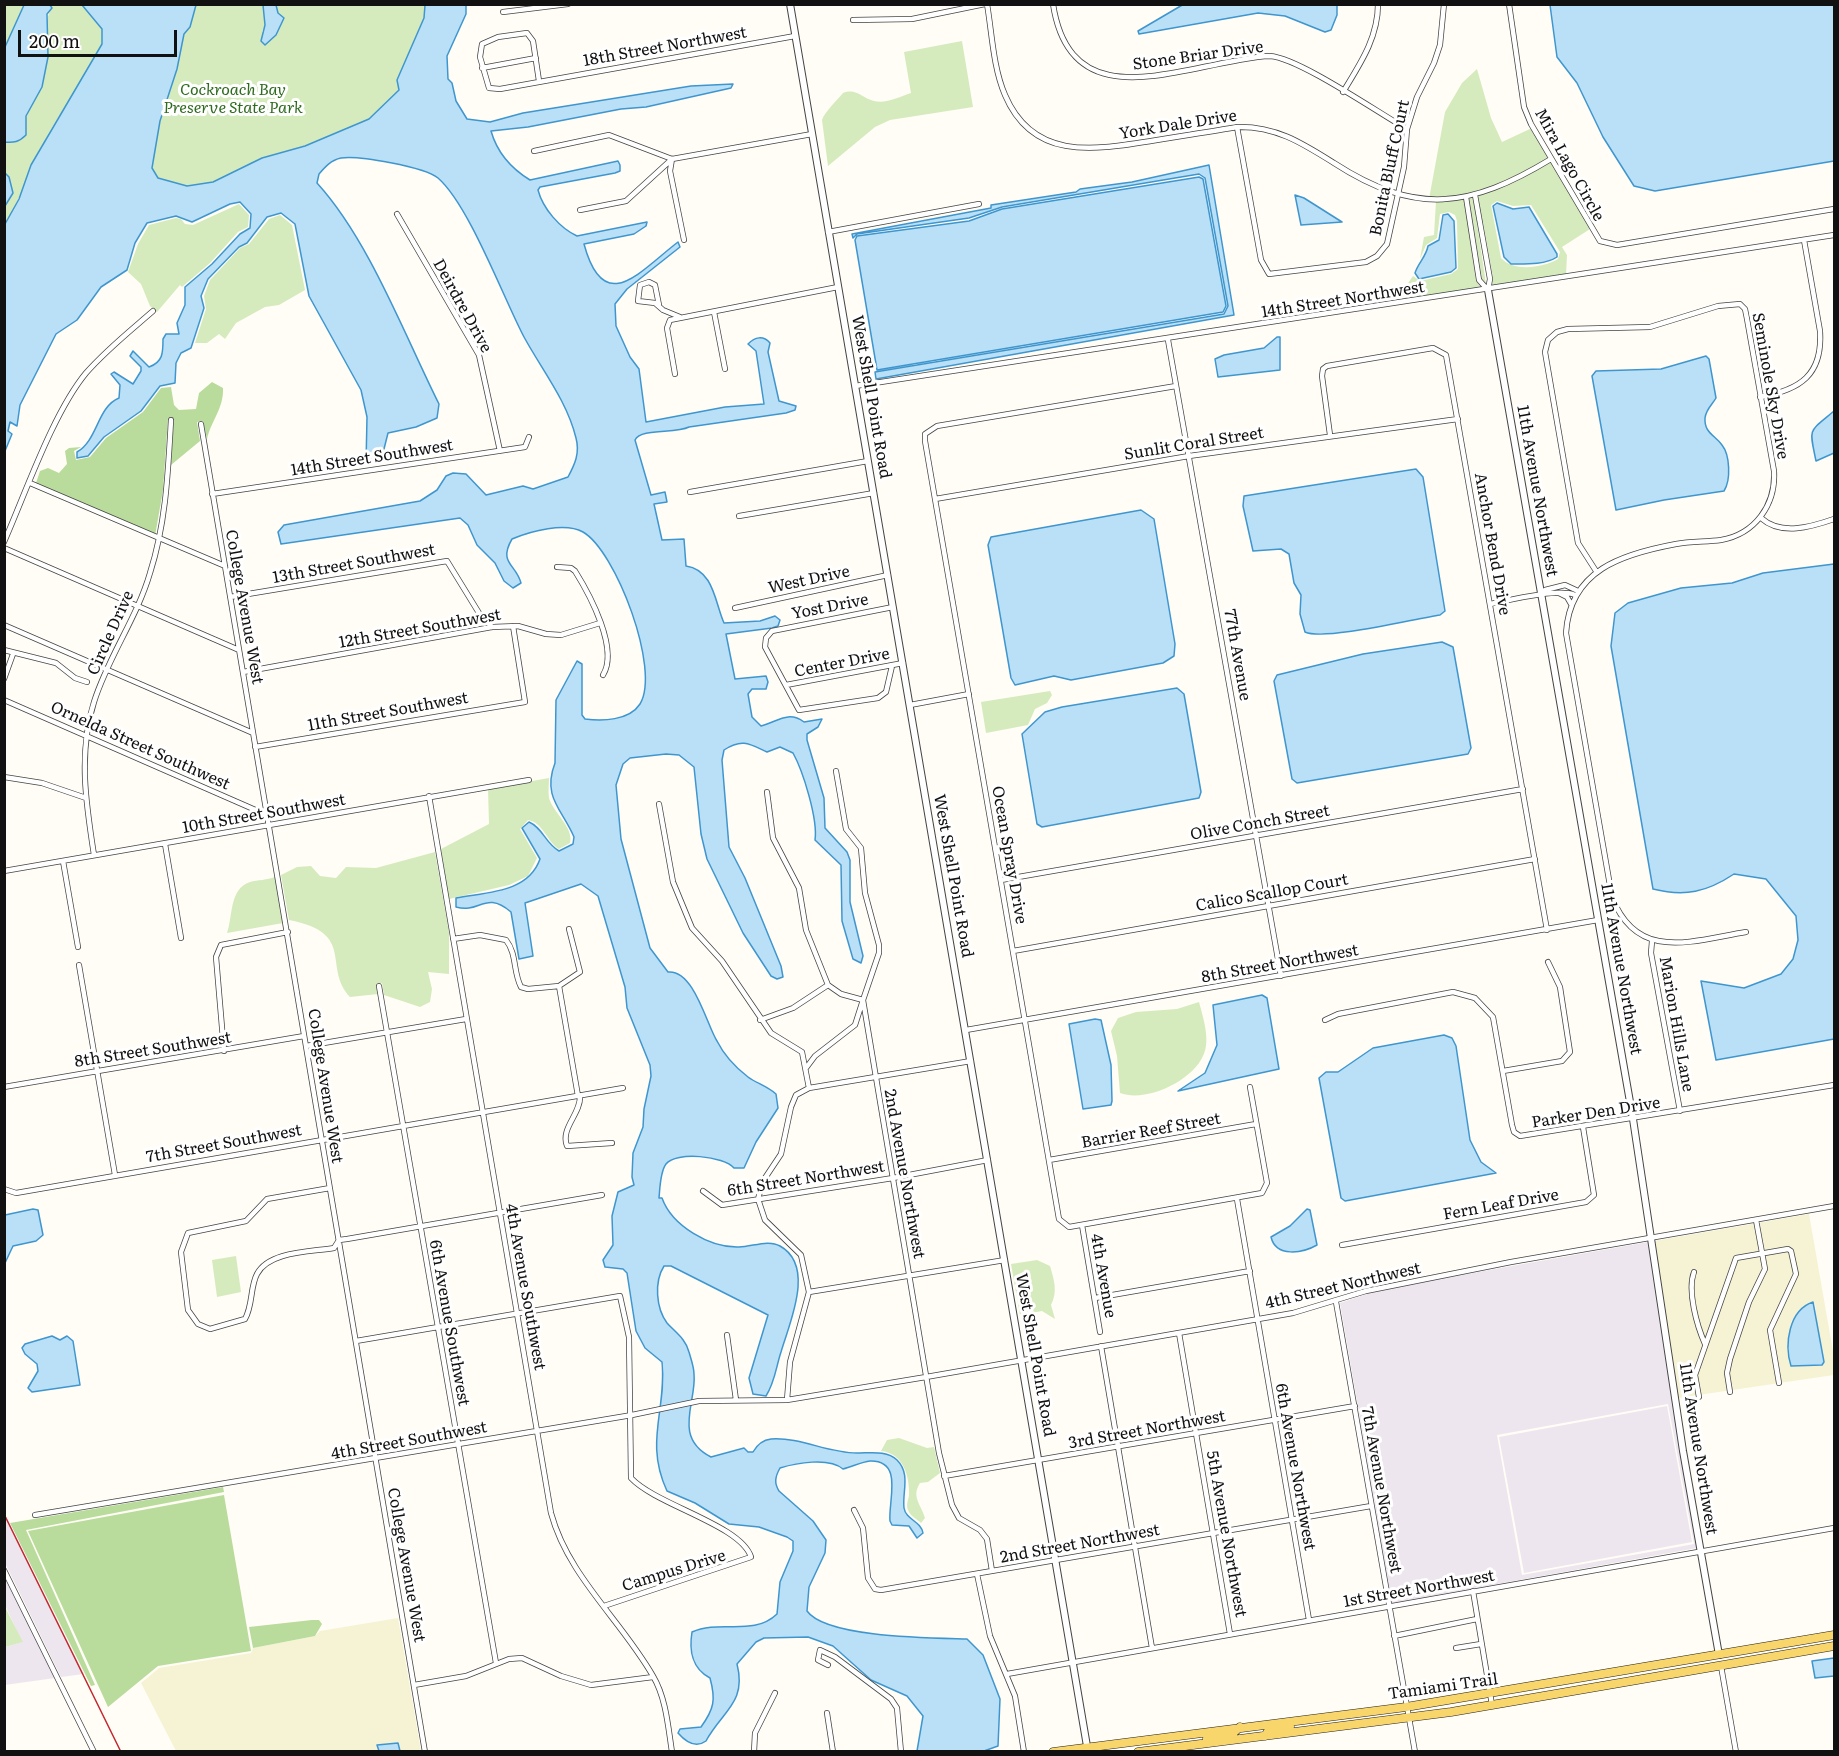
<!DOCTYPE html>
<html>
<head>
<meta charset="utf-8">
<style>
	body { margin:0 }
	#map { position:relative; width:1839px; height:1756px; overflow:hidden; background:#fffdf5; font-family:Literata,serif }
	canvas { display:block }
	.frame { position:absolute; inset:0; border:6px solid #111; pointer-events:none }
	.scale { position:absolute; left:18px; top:30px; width:159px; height:27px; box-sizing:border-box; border:3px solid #111; border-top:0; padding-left:8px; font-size:18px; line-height:21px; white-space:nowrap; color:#111; -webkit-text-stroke:4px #fff; paint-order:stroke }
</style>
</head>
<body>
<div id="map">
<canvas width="1839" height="1756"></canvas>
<div class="frame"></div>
<div class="scale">200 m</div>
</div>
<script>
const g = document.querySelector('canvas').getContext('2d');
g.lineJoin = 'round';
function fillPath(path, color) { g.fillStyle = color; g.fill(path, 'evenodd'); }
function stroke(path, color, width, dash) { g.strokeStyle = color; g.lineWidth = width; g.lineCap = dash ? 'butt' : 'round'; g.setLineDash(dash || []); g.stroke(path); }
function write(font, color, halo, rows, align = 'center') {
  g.font = font + ' Literata,serif'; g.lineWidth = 6; g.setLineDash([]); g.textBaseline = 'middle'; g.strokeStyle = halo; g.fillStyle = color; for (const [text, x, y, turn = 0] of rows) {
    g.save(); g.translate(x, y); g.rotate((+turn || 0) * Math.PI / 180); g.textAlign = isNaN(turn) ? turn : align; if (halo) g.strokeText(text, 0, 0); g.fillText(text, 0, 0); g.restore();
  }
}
fillPath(new Path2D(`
	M1648,1242l49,306 -305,55 -52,-300 27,-9 71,-15zM1668,1404l26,140 -172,31 -25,-140z
	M1667,1406l25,136 -168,31 -25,-136z
	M4,1512l80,162 -23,3 -56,-114z
	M4,1577l51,101 -50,7v-38l17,-5 -17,-37z`), '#eee6ef');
fillPath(new Path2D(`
	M1809,1214l25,143v18l-156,23 -24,-157zM1815,1304l4,39 4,12 -34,-10 2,-23 14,-17z
	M398,1618l23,133h-21l-2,-8 -20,3 1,6 -203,-1 -35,-68 18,-15 92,-15 2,-5 62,-12 5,-5z`), '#f6f3d4');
fillPath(new Path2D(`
	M5,5h19l-19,42z
	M50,5h32l20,24 2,8c-8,32 -39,67 -55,96 -16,30 -27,62 -44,91v-82h10c12,-28 26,-53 32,-83 3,-16 -5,-38 5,-51z
	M196,5h67l2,20 -3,7 14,3 8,-17 -6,-5 -2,-8h149l-1,13 -27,62 2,10 -30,29 -64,27 -43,12 -49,24 -26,4 -29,-8 -6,-10 8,-47 17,-52 7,-35 6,-7z
	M962,41l11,66 -83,13 -15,7 -47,39 -6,-46c2,-7 15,-20 21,-27 14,-5 18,5 31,8 12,3 25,-4 37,-8l-7,-41z
	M1477,69l14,49 11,24 30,-14 58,101 -28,18 5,8 -1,20 -74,11 1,-8 -10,-56 -6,1 9,61 -4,-5 -9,-55 -5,1 8,56 6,7 -76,12 -2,-11 9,-13 7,5 31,-7 7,-5 -1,-48 -2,-6 -6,-3 -9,2 -3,24 -11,7 -6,14 4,-22 10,-2 2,-34 -7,-2 16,-87 17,-29zM1497,201l16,5 18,-1 29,47 -2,7c-15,9 -45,13 -57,-1l-10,-53z
	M239,204l10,11 -1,12 -10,5 -28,31 -28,24 -2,-2 -23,27 -7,-6 -9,-22 -13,-12 10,-28 11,-19 27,-7 5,1 4,5 8,1z
	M280,215l12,10 13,65 -26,15 -14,2 -29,16 -11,16 -6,-5 -12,9h-12l11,-34 -2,-13 6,-16 30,-32 9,-4 20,-25z
	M1050,691l2,4 -5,8 -12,6 -7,16 -42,8 -5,-31z
	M549,778c0,6 -1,14 0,20 4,15 25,29 21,45l-11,6c-13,-8 -15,-26 -31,-29l-8,9 17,29 -9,18 -19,9 -60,14 -8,-50 48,-25 -1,-35z
	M435,852l14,80v42l-21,-2 4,17 -2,13 -10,5 -36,-12 -2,-12 -6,1 2,10 -28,3c-28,-30 7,-64 -61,-77l-8,-45 16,-8 14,-1 9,10 16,2 10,-11 30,1z
	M275,877l8,46 -56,10c6,-17 2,-44 23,-51 8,-2 17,-2 25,-5z
	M1199,1002c4,15 12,39 4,54 -11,25 -57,47 -83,37l-3,-37 -6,-25 7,-13 18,-6 41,-3z
	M236,1256l5,36 -24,5 -5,-37z
	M1037,1260l13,6c4,14 8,25 1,39l4,14 -13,-8 -22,4 -9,-51z
	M899,1438l28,10 7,-1 6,26 -12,9 -8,1c-9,14 1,21 5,35l-4,5c-4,-4 -11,-7 -13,-13 -2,-5 0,-10 1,-14 1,-20 -6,-43 -28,-45l6,-11z
	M4,1605l19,37 -18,5h-1z`), '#d5ebbd');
fillPath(new Path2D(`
	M212,382l11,6c1,20 -12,33 -16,51l-4,-18 -6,1 3,19 -29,24 3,-47h-6l-5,72 -8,46 -119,-53 4,-12 8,-3 11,5 8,-9 -2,-13 4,-3 12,-1 -7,4 2,9 14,-3 16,-19 37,-26 18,-24 10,-1 3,18 5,5 17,-1 3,-16z
	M223,1487l1,5 -198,38 69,155 -4,1 -81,-163z
	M224,1495l27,156 -93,15 -50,41 -80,-176z
	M312,1620h7l3,4 -7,12 -62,12 -4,-21z`), '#b9dc9c');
const water = new Path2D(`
	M1184,4l153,1v10l-6,15 -6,2 -40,-16 -27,-3 -119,21 -1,-3z
	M24,5h26l2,3 -5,6 1,43 -6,30 -16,29v19c-7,7 -12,8 -22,7l1,-95z
	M82,5h114l-6,22 -6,7 -7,35 -17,52 -8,47 6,10 29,8 26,-4 49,-24 43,-12 64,-27 30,-29 -2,-10 27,-62 1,-13h41v9l-19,42 1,23 4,4 4,18 11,18 23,3 33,-9 168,-27 42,-2 -2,4 -85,19 -25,2 -93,18 -37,4c6,21 21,38 39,49l88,-19 2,4v6l-5,2 -75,14 -2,3c5,19 22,38 39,46l70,-14 -1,4 -12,8 -50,10c20,74 56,27 94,-2l2,5 -53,42 -12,15 1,22 14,31 9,12 7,53 79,-15 39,-3 -8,-53 -8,-7c7,-7 15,-9 22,-1l-2,9 11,49 17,5 -1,4 -9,3 -97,14c-14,7 -48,1 -54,13l16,55 14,-3 2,10 -13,2 8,36 22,-1 2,27c28,4 29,37 38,57l36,-2 15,-5 5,4 -2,6 -6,2 -46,6 9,45 31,-3 2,6 -2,7h-14l-4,5 4,23 9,9c16,-4 27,-16 43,-4l18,-3 -4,8 -11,7v6l17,58 1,30 22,24 3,8v42l13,54 -2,7 -8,-4 -11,-38 -1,-56 -26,-25c3,-21 -12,-69 -22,-87l-13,-6 -13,5c-17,-8 -25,-14 -43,-2l-2,10 7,87 16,31 36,88 2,11 -6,2 -6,-3 -28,-43 -36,-74 -6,-25 -7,-67 -15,-12 -13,-1 -36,4 -7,6 -7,21 5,54 29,109 18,24c26,-3 39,54 49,69 7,14 18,26 31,36 8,6 19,9 28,17l2,14 -22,34 -12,26h-10c-10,-12 -58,-17 -68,-4 -6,8 -6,24 -7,34h3c10,28 48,50 77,49 13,0 29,-8 41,-1 36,20 9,78 1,106 -5,15 -6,30 -15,44l-13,-2 -4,-16 19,-63 -97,-49h-7c-10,16 -8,42 3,57 8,9 19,16 22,29 2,7 5,15 5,22 3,28 -22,63 17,83l33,-9 4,4h5c4,-7 9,-12 18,-13 30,-2 56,14 86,14 13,0 30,-3 40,7 14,14 5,32 7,48 2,12 17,13 19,25l-6,5 -8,-12 -17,-1 -2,-4c-2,-20 14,-61 -20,-60 -9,1 -18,6 -27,8 -14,-12 -47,-6 -63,-1 -5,9 -6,15 -1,23l34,30 13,19 -1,13 -16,34 -2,24c19,27 127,27 160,28l16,16 17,44 -2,47 -14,5h-67l6,-35 -16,-20 -36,-16 -38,-34 -25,-9 -44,1 -8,4 -19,22c10,39 -15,47 -31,77 -11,8 -21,0 -28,-8l2,-4 21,-2c13,-18 15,-27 9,-49 -18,-9 -21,-28 -18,-46 28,-13 61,5 85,-18l3,-32 13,-31v-10l-6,-4 -28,-10 -30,-3 -34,-21 -28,-12c-23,-49 0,-82 -5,-129l-17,-14 -9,-17 -9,-58 -4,-4 -18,-2 -2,-7 10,-15 -1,-29 6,-24 16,-7 -2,-8 1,-24 10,-26 1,-18 7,-33 -1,-11 -23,-57 -2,-21 -27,-91 -17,-12 -56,19 8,53 -14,3 -8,-47c-26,-22 -31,2 -55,-5v-9c31,-6 72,-5 84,-39l-18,-31 7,-6c14,6 16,21 30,29l14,-7 1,-7c-12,-28 -32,-40 -19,-74l1,-63 21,-39 5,3v51l3,4c17,2 44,2 55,-15 21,-34 -24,-153 -57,-172 -18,-10 -52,-1 -71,7 -14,24 4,25 9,44l-8,5 -9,-7 -9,-18 -18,-18 -9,-20 -8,-7 -179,26 -3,-12 6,-7 136,-24 17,-11 9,-14 7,-3 13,1 20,21 37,-9 10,3 35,-12c7,-13 12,-24 8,-39 -9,-37 -34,-68 -52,-101 -21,-40 -55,-132 -86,-159 -13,-11 -81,-23 -97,-20 -10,2 -16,9 -22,16l-2,9c52,57 87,151 122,221l-2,14 -21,9 -28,6 -6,24 -16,7 1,-47 -6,-27 -52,-94 -14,-72 -14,-11 -14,4 -20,26 -8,4 -31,32 -7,17 3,12 -13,40 -10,5 -5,10 -1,20 -15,3 -19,25 -37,26 -16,19 -11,2v-6c21,-12 20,-45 42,-54l1,-13 -9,-11 3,-2 19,12 8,-13v-4l-11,-11 3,-5 16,16c14,-5 14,-14 14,-28l3,-5h13l-2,-11 8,-18v-18l27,-23 28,-30 10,-6 1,-14 -11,-12 -10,2 -38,18 -16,-6 -29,7 -12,20 -8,27 -26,17 -24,33 -21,14 -36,71 -3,21 -7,-4 -2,9 4,3 -7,17v-227l14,-25 12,-34 71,-121v-15z
	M263,5h13l2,8 6,5 -8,17 -11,10 -4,-4 4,-16z
	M1550,5h284v156l-179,30 -21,-5 -31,-49 -26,-54 -20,-26z
	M1209,165l25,150 -358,64 -1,-7 349,-58 4,-8 -23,-128 -6,-4 -197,33 -33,11 -112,16 -4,4 -1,-4 139,-26v-3l85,-13 4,-3 52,-7z
	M5,173l4,4 4,16 -8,13z
	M1199,177l4,2 23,127 -3,6 -346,58 -22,-130 2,-4 112,-15 33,-12z
	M1295,195l9,3 38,24 -41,3z
	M1497,203l16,6 16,-2 28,47v3c-12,8 -32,7 -46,7l-7,-7 -11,-51z
	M1448,214l6,7 2,47 -5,4 -32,7 -4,-6c3,-10 11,-16 13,-27l11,-6 4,-25z
	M1277,337h3v33l-62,7 -3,-18 9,-4 40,-7z
	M1706,356l3,3 7,39c-4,7 -10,11 -11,20 -1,15 10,17 17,27 8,10 9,35 2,46l-60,9 -48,10 -24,-134 4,-5 65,-2z
	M1834,411v42l-18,8c-7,-34 -8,-28 18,-50z
	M1416,469l7,8 22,134 -5,4c-27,4 -115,26 -135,17l-5,-18 1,-19 -7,-12 -5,-29 -8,-5 -28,2 -10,-45 1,-10z
	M1141,510l13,9 21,125 -1,12 -11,7 -92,17 -17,-4 -39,9 -4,-7 -23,-133 3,-8z
	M1834,564v475l-118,21 -15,-79 43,7 37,-14 12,-15 5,-19 -2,-24 -30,-37 -32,-5c-27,18 -49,23 -81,15l-42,-243 4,-33 13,-10 53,-15 51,-5 31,-10z
	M1442,642l11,5 18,101 -3,6 -171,29 -5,-4 -18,-98 3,-6 86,-21z
	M1177,688l7,6 17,98 -2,6 -157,29 -5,-3 -15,-90 23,-22 17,-5z
	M1262,995l5,3 12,71 -101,22 27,-18 12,-28 -4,-40z
	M1095,1019l6,1 10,45 1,36 -1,4 -28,4 -14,-85z
	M1444,1035l8,3 4,8 14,94 11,22 15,11 -151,28 -4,-3 -22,-120 7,-6h12l35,-24z
	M33,1209l5,1 5,25 -7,6 -23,5 -8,17v-48z
	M1307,1209l3,1 7,35c-14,8 -41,13 -46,-8l19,-11z
	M1813,1302l11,60 -2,3 -31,1c-7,-22 -2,-56 22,-64z
	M52,1336l8,4 7,-4 6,5 7,44 -48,7 -4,-4 10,-17 -1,-7 -12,-10 -3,-6 3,-4z
	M1834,1658v18l-19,2 -3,-17z
	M398,1743l2,8h-21l-2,-6z`);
fillPath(water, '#b9e0f7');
stroke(water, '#3f96cf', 1.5);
const minor = new Path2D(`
	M987,4c5,29 6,63 18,91 28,66 89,55 146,46 29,-5 58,-9 86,-14 39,-1 65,16 97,36 82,53 136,45 217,-4
	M1053,4c16,105 107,70 181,57 11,-2 24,-5 36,-5 29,2 107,56 137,73
	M1509,4l15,103 7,17 69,117 17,4 217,-36
	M503,12l65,-8
	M853,20l59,-1 73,-15
	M482,68l54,-10
	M539,81l-6,-40 -6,-8 -29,4 -16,7 -2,13 9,31 11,1 295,-53
	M1343,92c17,-28 35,-54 35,-88
	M1237,127l24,133 8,14 97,-12 11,-6 10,-12 17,-77 3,-38 10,-32 17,-34 6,-18 4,-41
	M534,151l75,-16 63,24
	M672,159l140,-25
	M672,159l-2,12 14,69
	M1475,195l15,84 -2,11
	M1466,197l13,83 8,9
	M580,210l46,-9 46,-42
	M397,214l82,141 21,96
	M828,232l151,-28
	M659,305l-4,-20 -6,-3 -9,3 -2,16 17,2 8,7 17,7
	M714,312l11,57
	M1168,340l113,636
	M675,374l-8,-46 3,-8 168,-33
	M855,386l979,-151
	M1176,386l-239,40 -12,8v7l134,778 10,8 193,-34 5,-10 -17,-96
	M1760,397c40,-7 63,-22 60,-66l-16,-91
	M201,424l224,1328
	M1330,435l-8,-59 1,-7 4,-3 106,-18 13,7 101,575
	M30,483l195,83
	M690,492l178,-31
	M212,494l313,-47 4,-10
	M935,499l254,-43 269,-37
	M739,516l135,-23
	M1761,518c20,18 50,9 73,1
	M4,542c22,-50 49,-129 82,-169 20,-23 44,-42 67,-62
	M4,548l235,102
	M557,567l14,1 4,3c15,24 44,78 28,104
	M1596,571l-18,-28 -33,-191 3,-12 9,-8 11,-3 82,-2 68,-21 22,-2 5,5 2,10 27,152c2,34 -19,63 -53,69 -15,2 -30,1 -45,4 -54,10 -106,26 -110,89l46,264c25,65 79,44 134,35
	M1559,593l8,4 4,7
	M1542,594l3,-4 20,-5 13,6
	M230,597l217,-36 32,52 13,14
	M1490,604c20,-4 68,-16 85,-9
	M735,608l153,-33
	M4,625l249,108
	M4,650l52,13 19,15 12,4
	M892,666l-6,26 -8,6 -79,12 -34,-63 1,-9 6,-7 121,-24
	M243,672l249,-45 26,-1 28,8 15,1 39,-12
	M4,679l9,-25
	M786,685l117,-22
	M4,700l263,115
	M910,705l59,-11
	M255,747l270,-45 -12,-76
	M836,771l10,58 15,19 4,45 14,52v8l-16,47 76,453 13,52 7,13 21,12 7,9 5,32
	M4,777l38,6 44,15
	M767,792l6,46 26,50 7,42 22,55 13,9 22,6 -8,25 -40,31 -9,12
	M429,796l122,717c17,63 70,107 102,163 13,22 15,50 19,76
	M659,804l14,78 19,46 30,33 49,72 31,19 7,36
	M165,844l16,94
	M94,855c-8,-51 -16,-102 0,-153 14,-45 43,-84 56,-129 16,-50 18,-101 21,-153
	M63,861l15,86
	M4,871l525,-91
	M1001,880l522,-91
	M453,939l27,-4 26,5c11,14 7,32 15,47l7,2 31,-3
	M1652,941l-1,12 29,158
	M1013,951l522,-92
	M79,965l36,210
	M379,986l117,677
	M559,986l19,110
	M559,986l21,-14 -11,-43
	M760,1020l33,-12 35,-23
	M1325,1020l13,-6 115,-22 22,6 18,19 19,108 2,7 6,4 314,-51
	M966,1030l632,-110
	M306,1046l160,-27
	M224,1051l-8,-94 5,-12 67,-13
	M1503,1071l59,-10 8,-9 -10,-65 -12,-25
	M4,1087l300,-51
	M580,1096c1,18 -20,32 -13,50l45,-3
	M1049,1160l207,-36
	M330,1188l-63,11 -21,22 -58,12 -7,19 7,58 10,14 12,5 35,-10c8,-14 5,-32 12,-45 12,-23 54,-22 77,-26l5,-8 8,-1 255,-44
	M4,1189l12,4 607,-105
	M703,1191l19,14 171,-27 95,-18
	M1237,1199l72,421
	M1082,1225l18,107
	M1342,1245l244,-43 8,-7 -11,-68
	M1694,1272c-7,19 3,54 11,72
	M809,1292l196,-32
	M1095,1298l155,-27
	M1336,1302l79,450
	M1179,1333l51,301
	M727,1335l9,65
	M356,1341l264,-45 9,41 2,141c25,27 110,47 120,79l-147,49
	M1101,1346l51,302
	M1730,1392l-3,-19 3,-14 19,-57 16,-33 -9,-49
	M1699,1397l-4,-22 41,-117 52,-9 3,2 5,23 -26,56 9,53
	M787,1400l3,-38 19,-70 -8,-37 -36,-35 -7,-21 5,-18 18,-27 10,-47 5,-12 13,-7 162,-27
	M944,1476l411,-70
	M854,1510l9,18 5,50 7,11 6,1 490,-84
	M35,1515l597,-100 67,-14 88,-1 139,-23 367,-64 73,-22 145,-29 323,-56
	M4,1570l90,182
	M977,1574l13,62 25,60 9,56
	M1473,1591l19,114
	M1394,1636l83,-17
	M1456,1648l25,-4
	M828,1665l-10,-5 2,-10 15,7 56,42 6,9 4,44
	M1721,1666l15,86
	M1007,1674l827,-146
	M414,1685l52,-9 43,-17 13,-1 39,18 30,9 62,-8
	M827,1713l6,39
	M754,1752l1,-19 20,-40`);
const tertiary = new Path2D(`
	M790,4l298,1748
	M1488,290l145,829 50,332 36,204`);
const primary = new Path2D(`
	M1265,1736l4,-6 21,-4
	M1207,1739l25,-5 8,-7
	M1053,1752l353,-45 428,-72
	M1138,1752l313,-40 383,-66`);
stroke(minor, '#444', 6);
stroke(tertiary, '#444', 8);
stroke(primary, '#222', 9);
stroke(minor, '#fff', 4.5);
stroke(tertiary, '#fff', 6);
stroke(primary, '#f9d66b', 8);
stroke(new Path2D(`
	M4,1514l117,238`), '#c4262e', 1.5);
write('16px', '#111', '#fff', [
	["18th Street Northwest",665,47,-10],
	["Stone Briar Drive",1198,56,-8],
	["York Dale Drive",1178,125,-9],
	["Mira Lago Circle",1569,165,61],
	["Bonita Bluff Court",1390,168,-78],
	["14th Street Northwest",1343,300,-9],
	["Deirdre Drive",462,306,61],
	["Seminole Sky Drive",1770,386,80],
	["West Shell Point Road",871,397,80],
	["Sunlit Coral Street",1194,444,-9],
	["14th Street Southwest",372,458,-9],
	["11th Avenue Northwest",1537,491,80],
	["Anchor Bend Drive",1492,544,80],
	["13th Street Southwest",354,564,-10],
	["West Drive",809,580,-12],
	["College Avenue West",244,607,80],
	["Yost Drive",830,607,-11],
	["12th Street Southwest",420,629,-10],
	["Circle Drive",111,633,-66],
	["77th Avenue",1237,655,80],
	["Center Drive",842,663,-11],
	["11th Street Southwest",388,712,-10],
	["Ornelda Street Southwest",140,746,24],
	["10th Street Southwest",264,814,-10],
	["Olive Conch Street",1260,823,-10],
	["Ocean Spray Drive",1009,855,80],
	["West Shell Point Road",953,876,80],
	["Calico Scallop Court",1272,893,-10],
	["8th Street Northwest",1280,964,-10],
	["11th Avenue Northwest",1621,969,80],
	["Marion Hills Lane",1676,1024,80],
	["8th Street Southwest",153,1050,-9],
	["College Avenue West",325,1086,81],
	["Parker Den Drive",1596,1113,-9],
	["Barrier Reef Street",1151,1131,-10],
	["7th Street Southwest",224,1144,-10],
	["2nd Avenue Northwest",904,1174,80],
	["6th Street Northwest",806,1179,-9],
	["Fern Leaf Drive",1501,1205,-10],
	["4th Avenue",1103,1276,80],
	["4th Street Northwest",1343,1286,-13],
	["4th Avenue Southwest",525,1287,80],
	["6th Avenue Southwest",449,1323,80],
	["West Shell Point Road",1035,1355,80],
	["3rd Street Northwest",1147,1430,-10],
	["4th Street Southwest",409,1441,-10],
	["11th Avenue Northwest",1698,1449,81],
	["6th Avenue Northwest",1295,1467,80],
	["7th Avenue Northwest",1381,1490,80],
	["5th Avenue Northwest",1226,1534,80],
	["2nd Street Northwest",1080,1544,-10],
	["College Avenue West",406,1565,80],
	["Campus Drive",674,1571,-17],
	["1st Street Northwest",1419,1589,-10],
	["Tamiami Trail",1443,1687,-8]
]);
write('italic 16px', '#2f6b1f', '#fff', [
	["Cockroach Bay",233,90],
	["Preserve State Park",233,108]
]);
</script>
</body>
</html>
